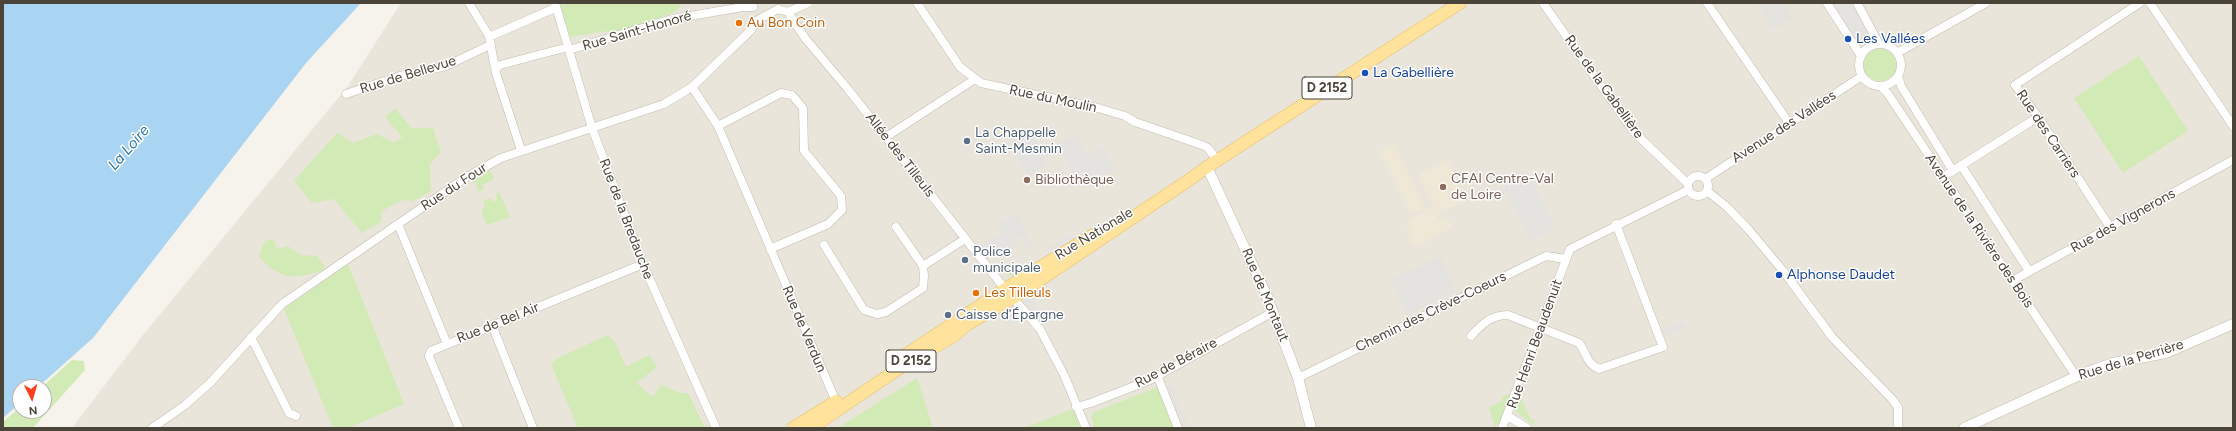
<!DOCTYPE html>
<html>
<head>
<meta charset="utf-8">
<style>
	body { margin:0 }
	#map { position:relative; width:2236px; height:431px; overflow:hidden; background:#f6f3ec; font-family:Figtree,sans-serif }
	canvas { display:block }
	.frame { position:absolute; inset:0; border:4px solid #4b4439; pointer-events:none }
	.north { position:absolute; left:12px; top:379px; width:40px; height:40px; box-sizing:border-box; background:#fff; border:1px solid #b7b4b0; border-radius:50%; rotate:175deg; font-size:11px; font-weight:700; line-height:16px; text-align:center; color:#4b4439 }
	.north::after { content:''; display:block; margin:auto; width:14px; height:18px; background:#fc3f1d; clip-path:polygon(50% 0,100% 100%,50% 72%,0 100%) }
</style>
</head>
<body>
<div id="map">
<canvas width="2236" height="431"></canvas>
<div class="frame"></div>
<div class="north">N</div>
</div>
<script>
const g = document.querySelector('canvas').getContext('2d');
g.lineJoin = 'round';
function fillPath(path, color) { g.fillStyle = color; g.fill(path, 'evenodd'); }
function stroke(path, color, width, dash) { g.strokeStyle = color; g.lineWidth = width; g.lineCap = dash ? 'butt' : 'round'; g.setLineDash(dash || []); g.stroke(path); }
function write(font, color, halo, rows, align = 'center') {
  g.font = font + ' Figtree,sans-serif'; g.lineWidth = 3; g.setLineDash([]); g.textBaseline = 'middle'; g.strokeStyle = halo; g.fillStyle = color; for (const [text, x, y, turn = 0] of rows) {
    g.save(); g.translate(x, y); g.rotate((+turn || 0) * Math.PI / 180); g.textAlign = isNaN(turn) ? turn : align; if (halo) g.strokeText(text, 0, 0); g.fillText(text, 0, 0); g.restore();
  }
}
fillPath(new Path2D(`
	M401,3h1832v425h-2161l71,-93 205,-249z`), '#eae5da');
fillPath(new Path2D(`
	M1394,144l32,66 8,-3 -16,-32 29,-15 21,39 -32,16 3,6 8,-4 5,10 -37,20 -9,-17 5,-2 -4,-7 17,-9 -1,-3 -3,4 -4,-3 -5,2 -31,-61z`), '#efe8d6');
fillPath(new Path2D(`
	M572,3h108l1,2 -6,7 -65,24 -3,-5 -37,6 -10,-32z
	M1864 65a16 16 0 1 1 32 0a16 16 0 1 1-32 0Z
	M2139,56l49,75 -65,42 -49,-75z
	M395,109l17,19h21l8,24 -11,12 1,27 -18,10 -11,-1 -20,11 -1,11 -19,11 -28,-34 -22,4 -18,-22 43,-48 16,10 24,-9 17,9 8,-6 -17,-20z
	M490,170l4,9 -12,6 2,4 -6,3 -2,-10 -3,2 -1,-3z
	M499,192l11,25 -23,8 -6,-15 4,-3 -2,-6 8,-3 1,4 5,-2 -1,-6z
	M269,239l6,2 1,8 12,-3 12,9 17,1 8,10 -3,5c-32,8 -39,10 -63,-14l5,-15z
	M1010,263l5,11 -3,2 -10,-3 -4,-5z
	M348,264l56,140 -56,24h-15l-49,-119z
	M607,335l7,5 12,27 23,-12 8,12 -21,16 17,14 8,-12 20,8h7l17,35h-127l-27,-64 5,-5z
	M72,360l12,1 1,9 -52,58h-30v-6l17,-15v4h24l-2,-24z
	M917,378l16,50h-95z
	M1158,387l17,41h-80l-4,-11 3,-5z
	M1511,393l-10,27 -6,7 -6,-20 14,-6 -2,-4z
	M1520,396l11,24 2,-1 2,4 -3,1 -17,-13z
	M1073,409l7,19h-56z`), '#d2eab5');
fillPath(new Path2D(`
	M1757,3h27l9,15 -20,12z
	M1831,3h22l15,28 -13,9z
	M1028,124l15,28 32,-17 13,21 15,-9 12,22 -36,18 -18,-36 -17,8 3,6 -20,11 -21,-39z
	M1527,172l29,55 -25,13 -28,-55z
	M1017,213l10,19 -41,26 -7,-12 23,-14 -5,-7z
	M1071,234l3,5 -20,20 -8,-10z
	M1027,235l9,16 -5,2 -9,-16z
	M1014,241l3,5 -15,9 -3,-5z
	M1440,256l17,36 -50,22 -14,-30 -1,-5z
	M1030,294l12,22 -6,4 -13,-19z
	M1013,305l9,11 -13,11 -8,-14z
	M1684,321l3,7 -23,9 -3,-7z
	M1172,384l17,44h-6l-16,-42z`), '#e5e3e0');
fillPath(new Path2D(`
	M3,3h358l-55,60 -213,275 -55,49h-18v16l-17,15z`), '#a9d4f2');
const minor = new Path2D(`
	M469,3l20,33 7,37 25,77
	M555,3l37,125 51,136 73,164
	M917,3l43,64 21,16 117,25 27,8 10,6 67,23 6,3 9,12
	M1543,3l90,128 54,52
	M1707,3l82,120
	M1827,3l34,53
	M1857,3l22,41
	M2150,3l83,123
	M788,12l17,26 42,50 158,201 35,40 25,48 21,51
	M788,12l20,-9
	M489,37l66,-29
	M1859 65a21 21 0 1 1 42 0a21 21 0 1 1-42 0Z
	M569,50l103,-31 71,-12h10
	M1897,53l89,-50
	M496,68l4,-3 68,-18
	M1898,76l3,10 52,85
	M1881,86l7,8 188,282
	M692,87l26,39 119,278
	M346,94l54,-18 46,-10 44,-21
	M718,126l63,-33 11,2 11,13 1,43 37,45 1,14 -14,14 -58,25
	M886,137l89,-58
	M1961,165l68,106
	M1688 186a10 10 0 1 1 20 0a10 10 0 1 1-20 0Z
	M1943,177l95,-60
	M1705,179l157,-103
	M1707,191l20,16 22,23 35,42 48,65 60,62 6,8v21
	M398,224l49,120
	M896,227l27,39 42,-27
	M2110,227l-72,-110 -23,-32 125,-82
	M824,245l40,65 13,4 9,-2 37,-24 1,-12 -1,-10
	M2012,281l221,-121
	M492,325l41,103
	M1471,336c11,-12 20,-21 37,-21l71,28c8,10 7,21 20,26l64,-22 -47,-123
	M251,337l38,76 7,3
	M1157,375l21,53
	M1298,378l248,-122 20,3
	M1076,407l15,-4 59,-23 123,-68
	M1508,416l19,12
	M152,428l32,-22 26,-23 72,-79 183,-126 36,-20 163,-54 28,-17 59,-57 7,-10 20,-11 10,3
	M459,428l-28,-67 -2,-5 2,-5 212,-87
	M1502,428l68,-179 118,-59`);
const tertiary = new Path2D(`
	M1207,167l59,127 32,84 13,50
	M1964,428l118,-54 31,-11 53,-10 67,-29`);
const primary = new Path2D(`
	M901,358l104,-69 89,-55
	M793,428l43,-27
	M811,428l93,-63 50,-29 12,-11 47,-27 176,-118 18,-13 253,-164`);
stroke(minor, '#c2bbae', 9);
stroke(tertiary, '#c2bbae', 11);
stroke(primary, '#e6c16a', 13);
stroke(minor, '#fff', 8);
stroke(tertiary, '#fff', 10);
stroke(primary, '#ffe39c', 12);
for (const [x, y, r, color] of [
	[739,23,4,"#e8710a"],
	[1848,39,4,"#1a4fb4"],
	[1365,73,4,"#1a4fb4"],
	[967,141,4,"#5c6f8a"],
	[1027,180,4,"#8d6e63"],
	[1443,187,4,"#8d6e63"],
	[965,260,4,"#5c6f8a"],
	[1779,275,4,"#1a4fb4"],
	[976,293,4,"#e8710a"],
	[948,315,4,"#5c6f8a"]
]) { const dot = new Path2D(); dot.arc(x, y, r, 0, 2 * Math.PI); g.fillStyle = color; g.fill(dot); stroke(dot, '#fff', 1.5); }
for (const [x, y, w] of [
	[1327,88,50],
	[911,361,50]
]) { const box = new Path2D(); box.roundRect(x - w / 2, y - 11, w, 22, 3); g.fillStyle = '#fff'; g.fill(box); stroke(box, '#4b4439', 1); }
write('bold 13px', '#4b4439', null, [
	["D 2152",1327,88],
	["D 2152",911,361]
]);
write('14px', '#c56008', '#fff', [
	["Au Bon Coin",747,23],
	["Les Tilleuls",984,293]
], 'left');
write('14px', '#4b4439', '#fff', [
	["Rue Saint-Honoré",637,31,-16],
	["Rue de Bellevue",408,75,-17],
	["Rue de la Gabellière",1604,87,54],
	["Rue du Moulin",1053,99,12],
	["Avenue des Vallées",1784,127,-33],
	["Rue des Carriers",2048,134,56],
	["Allée des Tilleuls",900,155,52],
	["Rue du Four",454,187,-33],
	["Rue de la Bredauche",626,219,69],
	["Rue des Vignerons",2123,221,-29],
	["Avenue de la Rivière des Bois",1979,231,56],
	["Rue Nationale",1094,234,-31],
	["Rue de Montaut",1265,295,67],
	["Chemin des Crève-Coeurs",1431,312,-26],
	["Rue de Bel Air",498,323,-22],
	["Rue de Verdun",804,329,67],
	["Rue Henri Beaudenuit",1535,344,-70],
	["Rue de la Perrière",2131,360,-17],
	["Rue de Béraire",1176,363,-28]
]);
write('14px', '#164399', '#fff', [
	["Les Vallées",1856,39],
	["La Gabellière",1373,73],
	["Alphonse Daudet",1787,275]
], 'left');
write('14px', '#4e5e75', '#fff', [
	["La Chappelle",975,133],
	["Saint-Mesmin",975,149],
	["Police",973,252],
	["municipale",973,268],
	["Caisse d'Épargne",956,315]
], 'left');
write('14px', '#785e54', '#fff', [
	["CFAI Centre-Val",1451,179],
	["de Loire",1451,195],
	["Bibliothèque",1035,180]
], 'left');
write('italic 15px', '#2e7ab2', '#fff', [
	["La Loire",129,148,-49]
]);
</script>
</body>
</html>
